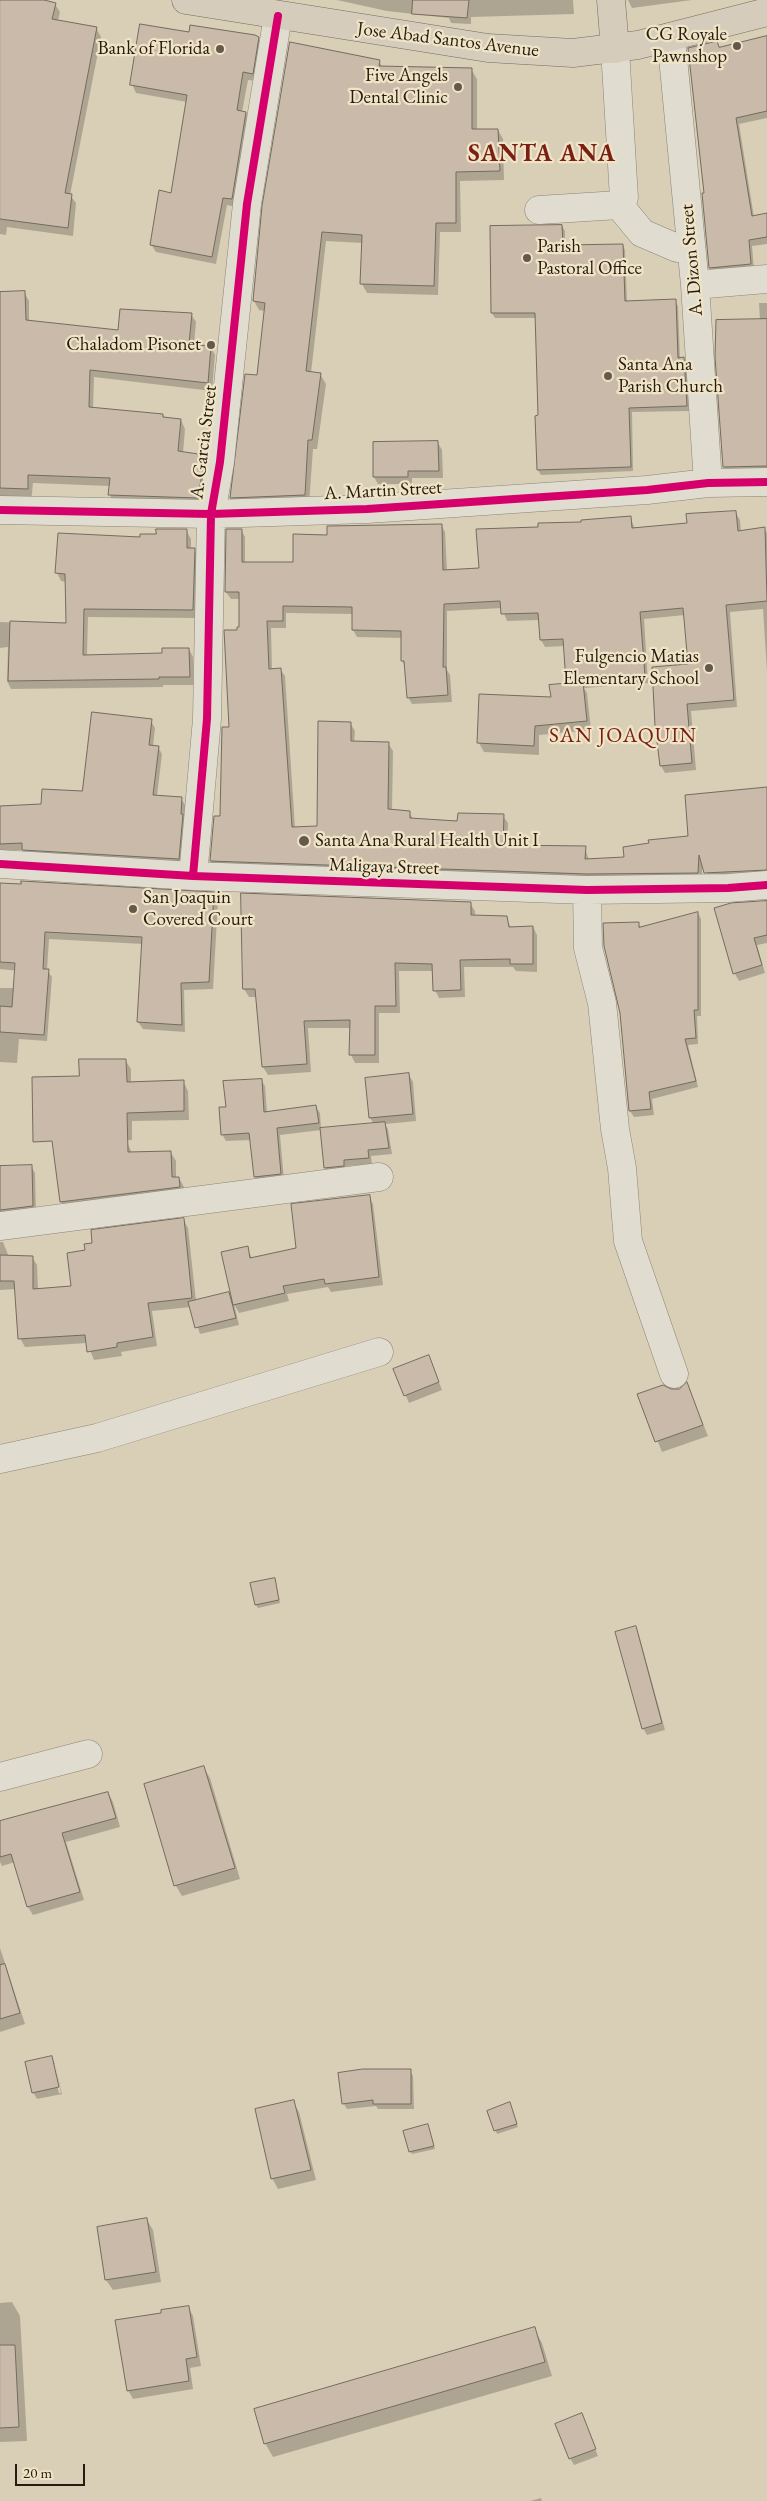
<!DOCTYPE html>
<html>
<head>
<meta charset="utf-8">
<style>
	body { margin:0 }
	#map { position:relative; width:767px; height:2501px; overflow:hidden; background:#d9cfb6; font-family:"EB Garamond",serif }
	canvas { display:block }
	.scale { position:absolute; left:15px; top:2464px; width:70px; height:22px; box-sizing:border-box; border:2px solid #251b11; border-top:0; padding-left:6px; font-size:15px; line-height:18px; white-space:nowrap; color:#251b11; -webkit-text-stroke:4px #f0e4c6; paint-order:stroke }
</style>
</head>
<body>
<div id="map">
<canvas width="767" height="2501"></canvas>
<div class="scale">20 m</div>
</div>
<script>
const g = document.querySelector('canvas').getContext('2d');
g.lineJoin = 'round';
function fillPath(path, color) { g.fillStyle = color; g.fill(path, 'evenodd'); }
function stroke(path, color, width, dash) { g.strokeStyle = color; g.lineWidth = width; g.lineCap = dash ? 'butt' : 'round'; g.setLineDash(dash || []); g.stroke(path); }
function write(font, color, halo, rows, align = 'center') {
  g.font = font + ' "EB Garamond",serif'; g.lineWidth = 4.5; g.setLineDash([]); g.textBaseline = 'middle'; g.strokeStyle = halo; g.fillStyle = color; for (const [text, x, y, turn = 0] of rows) {
    g.save(); g.translate(x, y); g.rotate((+turn || 0) * Math.PI / 180); g.textAlign = isNaN(turn) ? turn : align; if (halo) g.strokeText(text, 0, 0); g.fillText(text, 0, 0); g.restore();
  }
}
fillPath(new Path2D(`
	M0,0h38l17,4 5,8 -2,9 38,7 5,9 -31,158 6,8 -3,33 -66,-9 -1,8 -6,-1z
	M337,0h236l1,14 -103,3v7l-20,-1 -2,-5 -62,-7z
	M628,0h64l-60,8z
	M190,33l68,5 5,8 -6,35 -9,-1 -6,32 4,1 4,8 -14,86 -9,-2 -11,59 -60,-12 -5,-8 21,-50 15,-92 -51,-9 -4,-9z
	M767,37v81l-28,6 15,93 13,-2v29l-15,2 2,24 -40,4 -4,-6 -5,-74 11,-152 4,6z
	M379,61l4,7 88,1 6,10v52l21,-1 5,9 1,41 -44,1 1,51h-21l-2,63 -71,-2 -5,-9 1,-41 -37,-2 -15,132 9,1 6,10 -9,65h-4l-4,55 -73,3 -5,-9 27,-121 7,-66 -6,-1 -5,-9z
	M562,226l3,5v15l58,-1 2,5 2,52 48,-1 3,5 2,53h3l3,5 3,47 -57,1 1,59 -92,4 -3,-5 -2,-53h3l-3,-99h-41l-3,-5 -1,-86z
	M0,291l24,1 5,9v21l90,9 72,-17 5,8 -2,23 17,2 4,8 -3,36 -118,-14 -1,32 70,6 2,4 16,1 4,9 -2,24 21,3 5,8 -7,42 -88,-3 -4,-8v-9l-77,-3 -2,20 -31,-1z
	M759,303h8v170l-39,1 -4,-7 36,-146z
	M374,443h64l4,7 1,28h-31v6h-34l-4,-7z
	M735,512l5,8 1,12 23,-3 3,4v139l-4,-63 -33,3 7,95 -46,4 5,59 -31,3 -4,-7 -4,-40 32,-60 -4,-51 -41,4 4,64 -64,5 3,5 4,37 -52,5v20l-55,-3 -5,-9 73,-44 17,-15 -4,-38 -20,1 -4,-7 -2,-20 -32,1 -5,-13 -55,3v59l3,5 2,27 -40,2 -4,-7 -3,-31 -3,-6v-22l-45,-1 -4,-7v-16l-67,-1v15h-15l1,42 8,-1 5,7 10,152h23l32,-105 5,8 -1,12h34l5,8 -1,60 17,1 4,7 46,3 44,-6 5,7 -1,23 78,2 4,12 36,-2 65,-21 77,-49v89l-57,3 -8,-18v18l-487,-12 -4,-7 10,-44 17,-186 2,-3v-29h-9l-5,-7 15,-62 4,7v26h49l35,-27 112,-11 4,7 2,39 33,-2 59,-41 91,-11 5,12 53,-5z
	M186,530l5,9v10h3l5,8 -2,61 -109,-1 -1,39 76,-1 26,-6 4,8 1,28h-31v2l-152,2 -4,-8 1,-34 -8,1v-26l67,2 -1,-42 -5,-1 -4,-8 84,-35z
	M151,721l4,7 -2,18 5,1 4,7 -5,42 24,2 4,7 -1,14 2,3 -4,44 -155,-9 -4,-7 -23,1v-43l42,-3 41,-13z
	M0,884l214,10 4,7 -5,88 -29,1 1,42 -42,-3 -5,-7 5,-78 -94,-5 -2,31 5,7 -5,64 -28,-2 -2,24 -17,-1v-74h28l1,-16 -29,-3z
	M242,895l228,8 5,8v6h31l5,11 22,-1 4,8v37l-21,-1 -3,-4h-49l1,30 -26,1 -4,-8 -1,-19h-35l1,42h-21v50h-24l-4,-8v-27h-43l3,44 -43,3 -5,-8 -6,-70h-8l-5,-8z
	M767,901v42l-10,2 8,28 -26,8 -4,-7 -19,-65z
	M698,913l3,6v97h-4l1,28 -10,1 10,42 -46,12 2,16 -20,2 -4,-6 -9,-98 17,-90 3,5z
	M125,1060l6,9v14l52,-2 5,10 1,29 -57,1v19l-93,-1 41,-62z
	M409,1075l4,7 3,39 -31,3 3,5 4,25 -21,2 1,8 -26,2 1,6 -18,2 -4,-6 -4,-38 -41,5 4,45 -25,4 -4,-7 -4,-37 -25,1 -4,-7 5,-26 34,-28 4,6 2,27 49,-6 4,6 1,16 53,-5 -4,-6z
	M126,1140l6,13h39l5,8v17h3l5,9v8l-118,16 -5,-9 -6,-46z
	M31,1166l4,7 1,40 -33,4 -3,-5v-45z
	M369,1196l4,8 10,81 -52,7 -3,-5 -41,7 2,7 -50,12 -5,-9 5,21 -39,9 -9,-27 -39,4 5,35 -36,6 1,4 -28,4 -7,-17 -62,4 -5,-9 -4,-49 -16,1v-48h3l6,15h23l5,8 1,25 34,-3 14,-36 97,-32 5,9 8,73 32,-8 5,9 14,-54 5,10 46,-9z
	M432,1364l10,26 -33,13 -14,-33z
	M687,1384l21,52 -46,16 -23,-57 40,-5z
	M274,1579l6,24 -22,5 -2,-3z
	M635,1628l4,7 26,95 -18,5 -4,-7z
	M204,1768l6,10 30,101 -58,17 -6,-10 -30,-101z
	M108,1793l5,9 7,25 -54,15 18,58 -51,15 -5,-8 -13,-45 -13,4 -2,-4v-39z
	M0,1948l25,76 -25,8z
	M52,2058l3,6h-3l7,29h2l-6,-29 7,30 -25,5 -4,-7z
	M410,2071l3,5 1,33h-36l-2,-3 -29,3 -3,-5z
	M293,2102l6,10 17,68 -38,9 -6,-11z
	M511,2107l7,20 -21,7 -8,-23z
	M429,2129l6,20 -23,5 -2,-3z
	M147,2220l6,10 8,52 -48,8 -7,-10 -8,-52z
	M12,2302l8,14 7,125 -27,1v-139z
	M188,2307l5,9 8,50 -11,2 3,21 -60,10 -5,-9 34,-76z
	M534,2329l8,14 10,33 -279,81 -8,-14z
	M581,2415l17,41 -24,9 -4,-7z
	M541,2498l1,3h-12z`), '#0003');
const building = new Path2D(`
	M0,0h44l12,3 -4,16 45,8 -32,166 7,1 -4,34 -68,-9z
	M413,0h56l-2,18 -55,-4z
	M140,24l49,8 1,-7 65,10 4,2 -6,37 -10,-2 -6,38 9,2 -14,87 -9,-1 -11,59 -62,-12 9,-55 12,3 16,-98 -57,-10z
	M767,36v75l-31,7 16,98 15,-3v24l-18,3 2,24 -42,4 -7,-75h2l-16,-145 29,-7 2,6z
	M290,42l90,18 -1,6 93,2v61h26l2,42 -44,1v51h-20l-2,63 -74,-2 2,-49 -40,-3 -16,139 15,2 -9,67h-4l-3,55 -75,3 15,-124 12,1 8,-72 -12,-2 9,-95z
	M562,225l1,20 60,-1 2,57 51,-2 2,59 6,-1 3,49 -58,2 2,59 -94,3 -2,-54 3,-1 -3,-102h-44l-1,-87z
	M25,291l1,29 92,10 2,-21 72,4 -3,31 22,2 -3,37 -118,-13 -1,37 74,7v3l18,2 -3,32 27,4 -7,43 -90,-3 2,-17 -82,-3v14l-28,-1v-196z
	M767,319v147l-44,1 -8,-110 1,-37z
	M438,441l1,30h-31v6h-35v-35z
	M736,511l2,20 27,-4 2,74 -41,4 8,95 -47,4 5,59 -32,3 -5,-40 -3,-59 36,-3 -5,-56 -43,4 5,64 -79,6 -3,-43 -23,1 -2,-27 -37,1 -1,-13 -56,3 -1,63h3l2,28 -41,3 -3,-37h-3v-30l-49,-1v-23l-69,-1v15h-16l2,48 12,-1 11,159 25,-1 1,-105 33,1v19l38,1 -1,67 22,2v7l47,3 1,-8 46,1 -1,31 83,1 -1,13 39,-2 -1,-10 26,-4 -1,-3 40,-4 -3,-41 82,-8v83l-63,3 -5,-18 -1,18 -111,1 -377,-13 4,-45h6l2,-89h7l-5,-97h13v-3h2v-35h-14l1,-63h16v33h51v-28l34,1v-9l115,-2 1,46 36,-2 -3,-39 62,-2v-4l43,-1v-2l50,-4 1,12 55,-5 -1,-9z
	M156,529h31v19h8l-2,62 -109,-1 -1,46 79,-2v-5h27l1,29h-31v2l-151,2 2,-60 56,2 -1,-49 -10,-1 3,-40 82,4v-3h16z
	M583,682l4,39 -52,5 -1,20 -57,-3 2,-49 72,3 -2,-12z
	M92,712l60,7 -3,26 10,1 -6,49 29,2 -1,17h2l-4,45 -157,-9v-7l-22,1v-38l41,-2 1,-15 40,2z
	M21,881l193,11 -5,90 -28,1 1,42 -45,-3 5,-85 -97,-5 -2,37h6l-5,66 -44,-3v-26l12,1 3,-44 -15,-1v-79l21,1z
	M241,893l230,9v13l36,1 2,11 24,-1v38h-23v-5l-50,1 1,30 -28,1 -1,-27 -37,-1 1,43h-21v49h-26l1,-35 -46,1 3,43 -45,3 -7,-78h-12z
	M767,901v34l-13,3 8,27 -29,9 -19,-66 17,-5z
	M698,912v98h-4l2,28 -11,1 11,42 -47,11 2,17 -22,2 -9,-98 -16,-67 -1,-23 36,-1v5z
	M79,1059h47l1,23 57,-2v31l-57,2 1,39 43,-1 1,26h7l1,10 -120,15 -8,-61 -19,1 -1,-65 47,-1z
	M409,1073l4,41 -44,4 -4,-40z
	M262,1079l2,33 52,-7 3,18 -42,5 4,46 -27,3 -5,-44 -28,2 -2,-28h7l-3,-26z
	M385,1122l4,26 -21,2 1,8 -25,2v6l-20,2 -4,-40z
	M32,1165l1,41 -33,4v-44z
	M370,1195l9,82 -54,7 -1,-5 -41,7 2,7 -52,12 -12,-53 27,-6 2,12 46,-10 -5,-44z
	M184,1218l8,80 -44,5 5,34 -36,6v4l-30,5 -2,-17 -67,4 -4,-58h-14v-26l33,1v33l38,-3 -4,-33 18,-3 -1,-6 8,-1 -1,-13z
	M229,1292l7,26 -41,10 -7,-26z
	M429,1355l10,27 -35,14 -11,-27z
	M687,1382l16,43 -48,17 -18,-48 26,-9 8,4h8z
	M275,1578l4,22 -24,5 -5,-22z
	M636,1626l26,97 -20,6 -27,-97z
	M204,1766l31,102 -61,18 -30,-102z
	M108,1792l8,26 -54,15 18,59 -53,15 -16,-53 -11,3v-36z
	M5,1964l15,49 -20,6v-54z
	M52,2056l7,31 -27,6 -7,-31z
	M363,2069h48v35h-38v-4l-31,4 -4,-31z
	M294,2100l17,70 -40,9 -16,-70z
	M510,2102l7,22 -23,7 -7,-20z
	M428,2124l6,22 -25,6 -6,-21z
	M147,2218l9,54 -51,8 -8,-53z
	M189,2306l8,51 -11,2 3,22 -62,10 -12,-71 46,-7v-3z
	M535,2327l10,35 -281,82 -10,-35z
	M0,2345h15l4,82 -19,1z
	M582,2413l14,36 -27,10 -14,-35z`);
fillPath(building, '#cabaa9');
stroke(building, '#726c5f', 1);
const minor = new Path2D(`
	M671,37l24,248 13,198
	M619,205l23,28 35,15h14
	M539,210l80,-5 5,-7 -9,-149
	M695,285l72,-6
	M0,510l211,4 156,-5 280,-19 61,-7 59,-1
	M0,864l193,12 394,14 141,-2 39,-3
	M193,876l14,-157 4,-205 9,-52 27,-258 31,-188
	M587,890l1,58 14,55 13,126 7,39 6,73 46,133
	M0,1226l379,-49
	M0,1459l97,-21 282,-86
	M0,1777l88,-23`);
const major = new Path2D(`
	M611,0l4,49`);
const highway = new Path2D(`
	M186,0l302,48 85,5 65,-8 129,-33`);
stroke(minor, '#8b8475', 29);
stroke(major, '#726c5f', 29);
stroke(highway, '#726c5f', 29);
stroke(minor, '#e1dcd0', 28);
stroke(major, '#d5ccbb', 28);
stroke(highway, '#d5ccbb', 28);
stroke(new Path2D(`
	M0,510l211,4 156,-5 280,-19 61,-7 59,-1
	M0,864l193,12 394,14 141,-2 39,-3
	M193,876l14,-157 4,-205 9,-52 27,-258 31,-188`), '#d6006c', 8);
for (const [x, y, r, color] of [
	[737,46,5,"#645a4b"],
	[220,49,5,"#645a4b"],
	[458,87,5,"#645a4b"],
	[527,258,5,"#645a4b"],
	[211,345,5,"#645a4b"],
	[608,376,5,"#645a4b"],
	[709,668,5,"#645a4b"],
	[304,841,6,"#645a4b"],
	[133,909,5,"#645a4b"]
]) { const dot = new Path2D(); dot.arc(x, y, r, 0, 2 * Math.PI); g.fillStyle = color; g.fill(dot); stroke(dot, '#f0e4c6', 2); }
write('19px', '#251b11', '#f0e4c6', [
	["CG Royale",727,35],
	["Pawnshop",727,57],
	["Bank of Florida",210,49],
	["Five Angels",448,76],
	["Dental Clinic",448,98],
	["Parish",537,247,"left"],
	["Pastoral Office",537,269,"left"],
	["Chaladom Pisonet",201,345],
	["Santa Ana",618,365,"left"],
	["Parish Church",618,387,"left"],
	["Fulgencio Matias",699,657],
	["Elementary School",699,679],
	["Santa Ana Rural Health Unit I",315,841,"left"],
	["San Joaquin",143,898,"left"],
	["Covered Court",143,920,"left"]
], 'right');
write('19px', '#251b11', '#f0e4c6', [
	["Jose Abad Santos Avenue",448,40,7],
	["A. Dizon Street",692,260,-95],
	["A. Garcia Street",204,442,-83],
	["A. Martin Street",383,491,-3],
	["Maligaya Street",384,867,2]
]);
g.letterSpacing = '1px';
write('21px', '#7a1f14', '#f0e4c6', [
	["SAN JOAQUIN",623,736]
]);
g.letterSpacing = '0px';
g.letterSpacing = '1px';
write('bold 24px', '#7a1f14', '#f0e4c6', [
	["SANTA ANA",542,154]
]);
g.letterSpacing = '0px';
</script>
</body>
</html>
